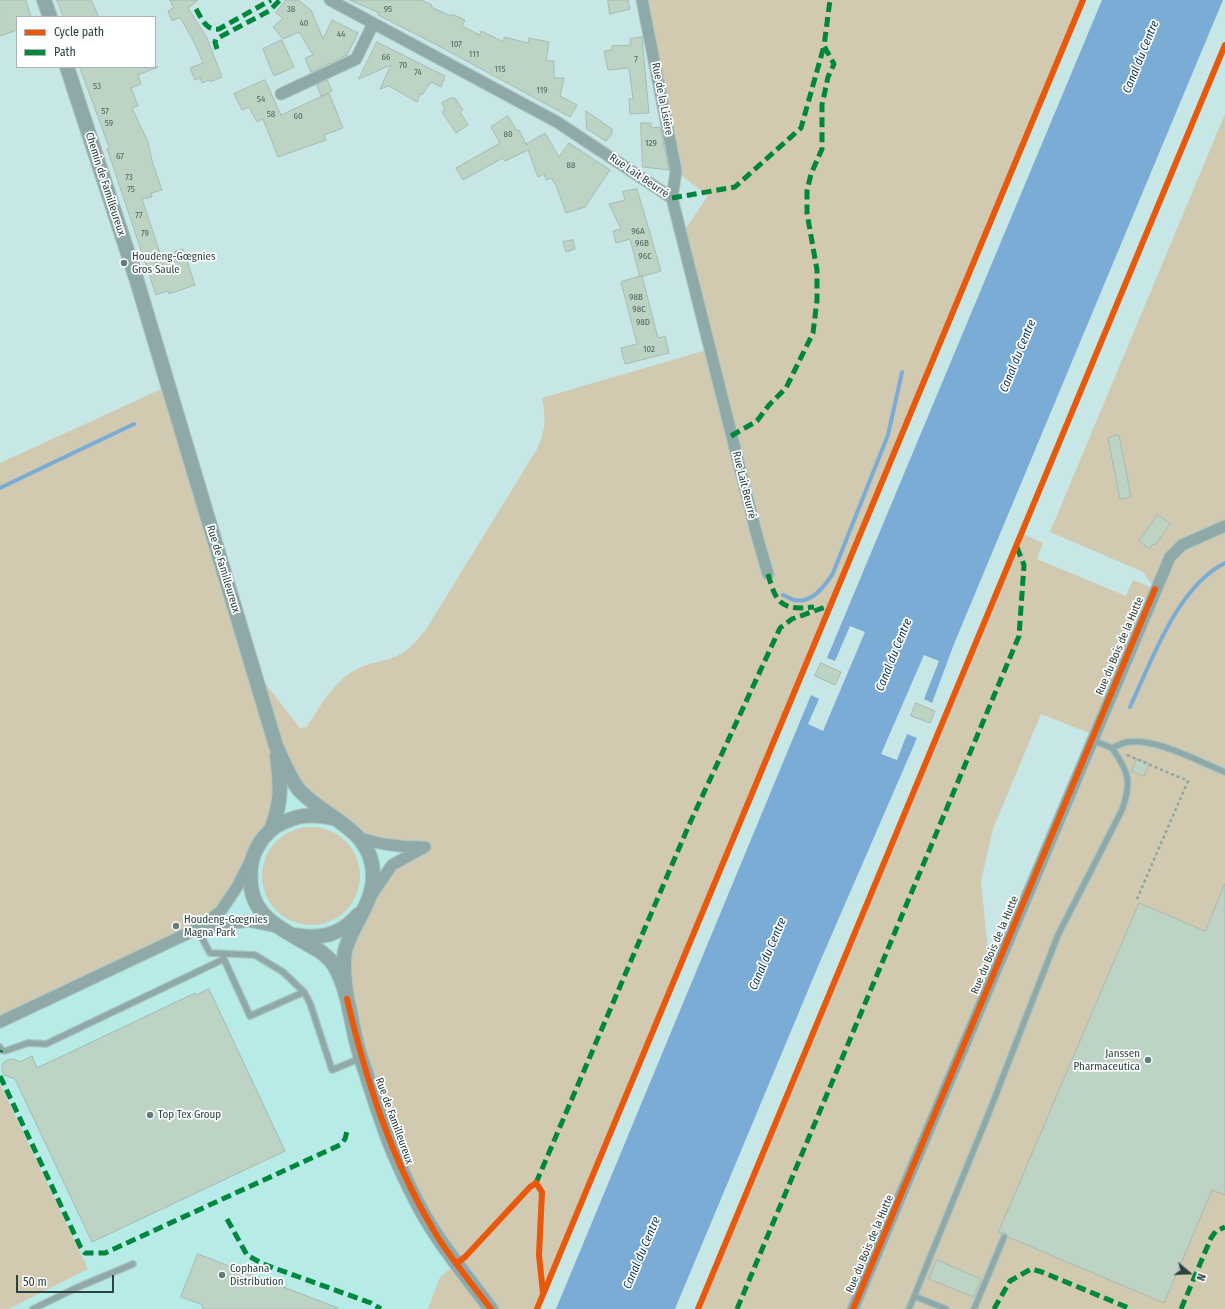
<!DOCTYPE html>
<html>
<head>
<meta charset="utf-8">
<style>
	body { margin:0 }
	#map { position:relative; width:1225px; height:1309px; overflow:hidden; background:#c6e7e5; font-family:"Fira Sans Condensed",sans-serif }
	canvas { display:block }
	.legend { position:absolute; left:16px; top:16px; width:140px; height:52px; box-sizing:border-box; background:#fff; border:1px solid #aab3b3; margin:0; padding:5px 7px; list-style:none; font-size:12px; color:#2a4241 }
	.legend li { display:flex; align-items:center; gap:8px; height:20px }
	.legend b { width:20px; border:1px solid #aab3b3 }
	.north { position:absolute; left:1169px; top:1253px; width:40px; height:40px; -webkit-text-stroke:3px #fff; paint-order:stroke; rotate:109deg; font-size:11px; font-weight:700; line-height:16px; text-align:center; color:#2a4241 }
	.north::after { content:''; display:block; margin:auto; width:14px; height:18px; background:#2a4241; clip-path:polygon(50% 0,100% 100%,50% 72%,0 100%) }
	.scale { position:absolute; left:16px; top:1275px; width:98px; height:18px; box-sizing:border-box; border:2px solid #2a4241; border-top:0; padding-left:5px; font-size:12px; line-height:14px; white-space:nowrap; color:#2a4241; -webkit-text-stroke:3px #fff; paint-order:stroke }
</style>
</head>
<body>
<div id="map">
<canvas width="1225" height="1309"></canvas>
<ul class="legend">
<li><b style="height:5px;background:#e8590c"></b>Cycle path</li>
<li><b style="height:5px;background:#00873e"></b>Path</li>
</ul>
<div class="north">N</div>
<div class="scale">50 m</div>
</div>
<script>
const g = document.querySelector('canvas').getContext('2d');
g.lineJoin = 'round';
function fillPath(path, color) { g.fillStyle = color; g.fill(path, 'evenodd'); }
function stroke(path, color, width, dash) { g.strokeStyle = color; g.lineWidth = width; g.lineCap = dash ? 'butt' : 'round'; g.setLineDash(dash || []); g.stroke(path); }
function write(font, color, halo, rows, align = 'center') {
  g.font = font + ' "Fira Sans Condensed",sans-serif'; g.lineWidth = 3.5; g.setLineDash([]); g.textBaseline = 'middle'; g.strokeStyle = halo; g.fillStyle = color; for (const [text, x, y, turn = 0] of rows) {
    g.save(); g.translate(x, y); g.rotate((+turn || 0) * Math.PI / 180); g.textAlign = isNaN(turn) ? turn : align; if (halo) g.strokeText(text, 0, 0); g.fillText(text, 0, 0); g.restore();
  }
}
fillPath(new Path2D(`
	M0,488l228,259 490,-99 -261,615 -17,14 -12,32h-428z`), '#b6ebe8');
fillPath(new Path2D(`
	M642,0h442l-547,1309h-109l12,-32 17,-14 -23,-31 -73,-174 -15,-108 38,-72 40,-30 -44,-3 -67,-42 -37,-56 3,63 -59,102 -220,110v-559l168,-77 83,279 49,63 7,-1c14,-22 26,-45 50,-58 11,-6 23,-7 35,-11 14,-4 24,-17 33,-27l112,-182c9,-20 9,-30 5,-51l168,-49 -29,-114 27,-39 -32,-25z
	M1225,114v1195h-527l323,-776 22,10 -6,16 89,37 7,-16 22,9 -12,-17 -93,-40zM1041,714l53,21 -100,240 -5,-14 -8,-80 12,-52z
	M262 876a49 49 0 1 1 98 0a49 49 0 1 1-98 0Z
	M0,1084l88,185 -79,40h-9z`), '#d1cab0');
fillPath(new Path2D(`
	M1102,0h121l-269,644 -22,59 -8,-4 15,-38 -15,-6 -43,99 16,6 10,-26 10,4 -98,226 -144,345h-119l255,-614 8,4 -11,25 15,7 42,-99 -15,-6 -15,35 -8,-3z`), '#7bacd6');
stroke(new Path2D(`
	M0,488l134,-64
	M783,595c3,1 8,4 11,5 18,4 31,-14 39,-27l55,-138 14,-63
	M1130,707c22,-47 47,-120 95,-144`), '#7bacd6', 4);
const building = new Path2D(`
	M0,0h26l5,17h-14v13l-17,6z
	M57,0h34l8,17h-35z
	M170,0h28l-10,8 19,30 15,39 -12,5 -1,-2 -7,3 -2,-5 -5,2 -5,-12 13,-5 -8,-19 -15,-27 -8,4 -4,-10 5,-3z
	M286,0h12l13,10 12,29 9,-19 26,13 -11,22 -36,17 -6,-14 8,-3 -14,-23 -16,7 -10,-12 10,-9 -7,-5z
	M350,0h71l11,5 -1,2 20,9 1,-2 13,6 -3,6 18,9 1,-4 23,11v-5l24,6 1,-5 20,4 -3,19h8v17h10l-4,18 17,9 -7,12 -133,-72 -59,-30 1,-2z
	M608,0h20l2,9 -20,5z
	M642,37l7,76 -19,1 -1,-15h4l-4,-31 -21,2 -4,-19 8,-1v-4l19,-1 -1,-6z
	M282,40l12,27 -20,9 -11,-27z
	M377,42l68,34 -4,11 -10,-5 -9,13 -2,-1 -3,8 -28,-16 -9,3 11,-24 -32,14z
	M80,67h78l-20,8 3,9 -10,4 7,18 -6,2 16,34 4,19 10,29 -11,3 1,4 -10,2 19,57 22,-7 12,36 -26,9 -1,-3 -12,4 -44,-132 -5,-14 2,-1z
	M265,80l16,35 48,-22 14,35 -19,7 2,5 -48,17 -15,-38 -6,3 -8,-15 -7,3 -8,-16z
	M327,80l5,11 -11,5 -4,-11z
	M451,98h4l8,12 -3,2 8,13 -12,8 -14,-21 3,-2 -3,-7z
	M586,111l26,18v5l-6,7 -19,-12z
	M508,116l9,15 2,-1 8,16 -1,-2 19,-11 14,24 10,-14 41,27 -25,37 -19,6 -11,-30h-1l-2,-5 -6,2 -2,-6 -6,3 -10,-27 -23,11 -2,-3 -40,22 -7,-12 44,-25 -9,-16z
	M641,123h10v5l9,-1 9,43 -26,-3z
	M637,189l24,82 -21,6 -10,-38 -14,4 -3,-12 8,-2 -12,-25 16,-4 -2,-8z
	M573,240l2,9 -9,3 -3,-10z
	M642,276l16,62 7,-2 4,17 -44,11 -4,-16 16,-4 -16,-62z
	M1119,435l12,62 -11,2 -12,-61z
	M1158,515l12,9 -15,21 -2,-1 -3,5 -11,-8z
	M821,663l20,9 -6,13 -20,-9z
	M916,703l19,8 -5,12 -19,-7z
	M1137,759l12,4 -5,13 -12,-5z
	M1225,884v311l-13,-5 -48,113 -156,-66 -2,-4h-8l141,-330 66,28z
	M209,989l76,162 -193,91 -77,-163 -11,-4 -2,-5v-6l5,-4 6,-1 7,3 12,-6 5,12 158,-75 1,2z
	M198,1254l140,54v1h-136l1,-4 -22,-8z
	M937,1260l44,19 -8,18 -44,-18z`);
fillPath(building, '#bdd4c5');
stroke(building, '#a8bab2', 1);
const service = new Path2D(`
	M1092,740l20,8c5,-2 10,-5 15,-6 30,-4 70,19 98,30
	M197,929l13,24 45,2 28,17 21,20 6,11 22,67 29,-12
	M223,957l27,59 54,-24
	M0,1047l1,3 4,1 23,-8 18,1 178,-85
	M914,1296l32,13
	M33,1309l43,-21 57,-24
	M909,1309l79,-194 70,-180 64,-125c10,-28 7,-38 -10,-62
	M974,1309l30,-72`);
const minor = new Path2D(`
	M330,0l227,122 115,76 85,338 11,38
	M642,0l34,171 -4,27
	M281,94l75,-35 17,-35
	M360,838c21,7 39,9 61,9
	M371,896l21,-31 33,-18
	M202,928l46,-7 29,6
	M0,1022l197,-93 23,-17 17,-25 13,-25
	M853,1309l317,-752 12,-12 43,-19`);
const tertiary = new Path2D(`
	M44,0l6,17
	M67,67l69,211 140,468c6,13 15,35 24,45 28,29 74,39 73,86 0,27 -22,49 -28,74 -3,16 0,32 2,48
	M332,818c-21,-5 -35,-3 -54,7 -14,8 -25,25 -27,41 -6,47 24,59 58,79 10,5 21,12 26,22 16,28 16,65 27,94 10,30 19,61 31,90 12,28 25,57 42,82 17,26 37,51 56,76
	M271,830c11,-29 10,-44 6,-74
	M296,935c24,5 46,-1 62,-20`);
stroke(service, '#a9c4c2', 8);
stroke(minor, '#a9c4c2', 13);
stroke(tertiary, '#a9c4c2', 16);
stroke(new Path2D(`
	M1127,755l61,26 -51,118`), '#8da5a4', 2.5, [3, 3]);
stroke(service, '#8ea9a8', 5.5);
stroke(minor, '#8ea9a8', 11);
stroke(tertiary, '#8ea9a8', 14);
stroke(new Path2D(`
	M196,9c6,10 10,22 23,20l52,-29
	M217,49l-2,-7 1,-3 53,-28 11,-11
	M672,198l63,-11 66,-59 23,-82
	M731,436l26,-15 12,-16 17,-17 27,-55 4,-33v-30l-10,-57v-22l4,-17 11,-25v-44l6,-28 6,-13 -10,-18 6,-46
	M768,574c8,29 13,37 46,33
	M0,1052l1,-2
	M0,1076l80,170 5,7h20l235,-108 5,-6 2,-8
	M536,1183l153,-358 91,-197 12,-9 39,-14
	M227,1219l20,36 16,9 108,39 10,6
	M737,1309l282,-673 5,-71 -8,-20
	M994,1309l16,-28 21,-12 11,3 89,37
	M1181,1309l30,-71 5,-7 9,-4`), '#00873e', 5, [10, 5]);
stroke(new Path2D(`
	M347,999c19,81 44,160 87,232 16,27 38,53 57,78
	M457,1263l8,-6 65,-70 6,-4 6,9 -3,63 4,38
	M537,1309l546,-1309
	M698,1309l527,-1264
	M853,1309l302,-720`), '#e8590c', 6);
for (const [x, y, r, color] of [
	[124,263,4,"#617c7a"],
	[176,926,4,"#617c7a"],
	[1148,1060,4,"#617c7a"],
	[150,1115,4,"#617c7a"],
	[222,1275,4,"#617c7a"]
]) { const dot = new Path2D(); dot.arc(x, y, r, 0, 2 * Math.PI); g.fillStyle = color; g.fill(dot); stroke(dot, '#fff', 1.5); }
write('9px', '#4f6662', null, [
	["38",291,9],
	["95",388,9],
	["40",304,23],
	["44",341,34],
	["107",456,44],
	["111",474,54],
	["66",386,57],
	["7",636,59],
	["70",403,65],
	["115",500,69],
	["74",418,72],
	["53",97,86],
	["119",542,90],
	["54",261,99],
	["57",105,111],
	["58",271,114],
	["60",298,116],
	["59",109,123],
	["80",508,134],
	["129",651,143],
	["67",120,156],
	["88",571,165],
	["73",129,177],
	["75",131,189],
	["77",139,215],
	["96A",638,231],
	["79",145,233],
	["96B",642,243],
	["96C",645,256],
	["98B",636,297],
	["98C",639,309],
	["98D",643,322],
	["102",649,349]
]);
write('11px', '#2a4241', '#fff', [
	["Rue de la Lisière",662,99,79],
	["Rue Lait Beurré",639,176,34],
	["Chemin de Familleureux",105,184,72],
	["Rue Lait Beurré",744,485,76],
	["Rue de Familleureux",223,569,73],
	["Rue du Bois de la Hutte",1120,646,-67],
	["Rue du Bois de la Hutte",995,945,-67],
	["Rue de Familleureux",394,1121,70],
	["Rue du Bois de la Hutte",870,1244,-67]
]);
write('11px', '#2a4241', '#fff', [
	["Houdeng-Gœgnies",132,257],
	["Gros Saule",132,270],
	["Houdeng-Gœgnies",184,920],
	["Magna Park",184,933],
	["Janssen",1140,1054,"right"],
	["Pharmaceutica",1140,1067,"right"],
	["Top Tex Group",158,1115],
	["Cophana",230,1269],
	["Distribution",230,1282]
], 'left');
write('italic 12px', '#09325a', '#fff', [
	["Canal du Centre",1141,57,-68],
	["Canal du Centre",1018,356,-68],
	["Canal du Centre",894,655,-68],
	["Canal du Centre",768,954,-67],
	["Canal du Centre",642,1253,-67]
]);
</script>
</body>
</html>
